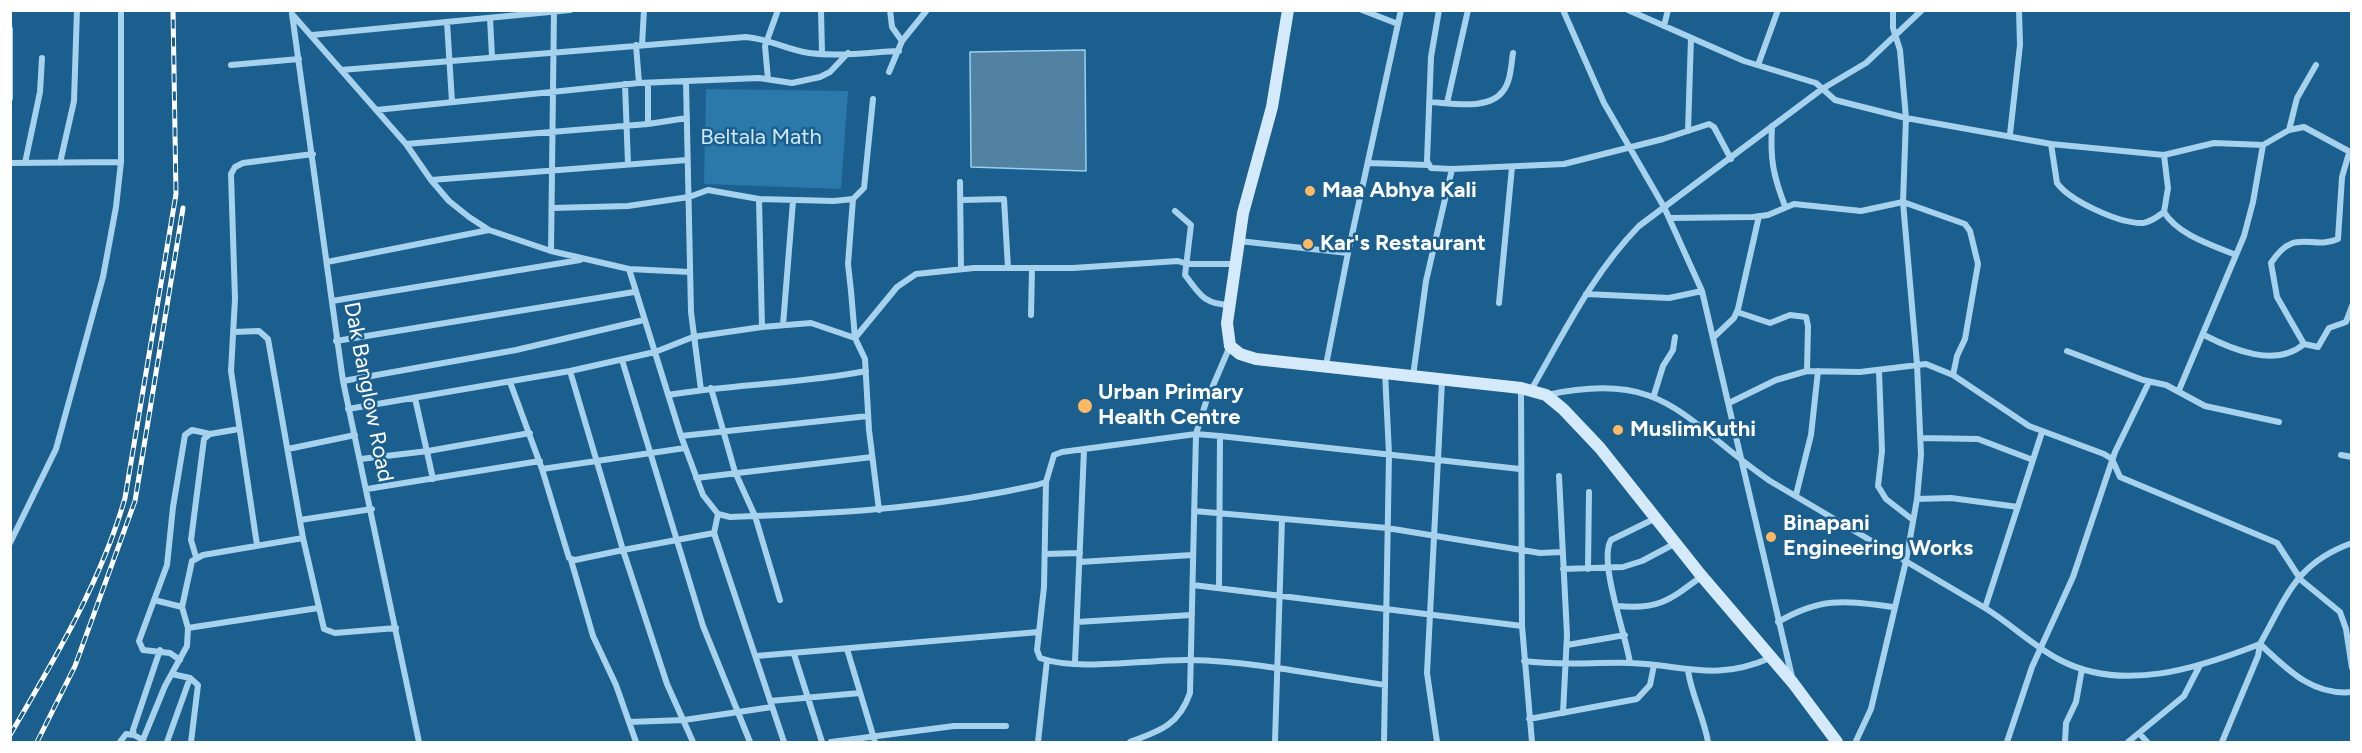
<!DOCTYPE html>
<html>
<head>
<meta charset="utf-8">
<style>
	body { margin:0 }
	#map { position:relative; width:2362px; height:753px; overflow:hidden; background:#1a5f8e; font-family:Figtree,sans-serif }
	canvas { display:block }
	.frame { position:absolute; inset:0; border:12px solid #fff; pointer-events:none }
</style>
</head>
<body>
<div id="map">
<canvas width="2362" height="753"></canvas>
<div class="frame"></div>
</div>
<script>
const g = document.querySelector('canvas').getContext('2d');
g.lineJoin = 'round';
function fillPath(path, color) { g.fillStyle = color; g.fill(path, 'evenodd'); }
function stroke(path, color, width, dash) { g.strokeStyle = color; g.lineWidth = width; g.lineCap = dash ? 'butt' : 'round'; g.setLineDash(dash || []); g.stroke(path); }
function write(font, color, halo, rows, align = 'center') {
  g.font = font + ' Figtree,sans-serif'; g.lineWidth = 5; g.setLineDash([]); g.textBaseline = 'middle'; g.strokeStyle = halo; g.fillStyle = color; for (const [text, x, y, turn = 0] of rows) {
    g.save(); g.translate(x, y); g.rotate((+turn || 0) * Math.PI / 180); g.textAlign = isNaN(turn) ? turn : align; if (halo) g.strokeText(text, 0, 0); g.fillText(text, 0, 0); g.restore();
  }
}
fillPath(new Path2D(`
	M706,89l142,2 -7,98 -137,-5z`), '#2a79aa');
const water = new Path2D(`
	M1085,50l1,121 -115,-4 -1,-115z`);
fillPath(water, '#5182a2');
stroke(water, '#99d0f0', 1.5);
stroke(new Path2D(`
	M821,10l1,43
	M890,10l2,17 10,14
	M1362,10l36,14
	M1563,10l41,93 60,104 38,84 90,386
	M1628,10l116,51 72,22 19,17 71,18 145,26 113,11 50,-12 49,2 26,-15 15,-3 48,26
	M292,14l114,130 25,36 18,21 20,16 20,13 62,21 78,18 52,167 22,59 15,19 12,3 25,-1 25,84
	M292,14l51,367 76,361
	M490,18l2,39
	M447,22l5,80
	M1664,26l4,-16
	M10,29v69
	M312,35l258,-25
	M636,45l3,38
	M642,45l2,-35
	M231,65l68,-6
	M1758,65l20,-55
	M341,70l405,-33c24,2 41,13 63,16 29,4 61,-1 90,-2
	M889,72l13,-31 25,-31
	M768,79l-3,-33 13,-36
	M686,82l5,230 10,78
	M625,84l3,80
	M1429,102c21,1 60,9 74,-11 8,-10 8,-26 10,-38
	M1447,103l21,-93
	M376,110l263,-27 120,-5 33,5 28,-6 10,-5 18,-19
	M648,124v-41
	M1772,126c-2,33 1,49 13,80
	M2289,130l8,-32 19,-33
	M1688,131l3,-93
	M2010,134l10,-89 -1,-35
	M406,144l242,-20 39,-6
	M2051,144l6,39c13,18 63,41 86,40 8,-1 14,-6 21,-11
	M2164,155l4,33 -4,24c14,23 48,33 72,43
	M10,163l111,-1
	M25,163l15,-71 2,-34
	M60,163l14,-62 3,-91
	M1369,163l59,2
	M1452,169l112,-5 99,-25 46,-15 5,3 17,32
	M431,180l256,-20
	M960,182l1,87
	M759,199l3,128
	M853,199l-5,65 3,27 4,47 10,21 4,71 10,80
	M961,200l43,-1 4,69
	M552,208l76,-2 61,-9 19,-7 51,9 75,2 19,-2 11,-11 9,-89
	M1175,211l16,14 -6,50c15,19 18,29 44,30
	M1669,218l84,-1 15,-2 26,-11 67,7 42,-9 62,22 5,7 8,33 -13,75 -8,17 -4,19
	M1239,241l109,12 -22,112
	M551,251l3,-241
	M1348,253l53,-243
	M327,262l162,-32
	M629,269l61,3
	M1586,294l83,4 33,-7
	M332,301l248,-41
	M1499,303l13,-136
	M1737,312l33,11 20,-8 16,2 2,9 -1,45
	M1031,315l1,-47
	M783,325l10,-124
	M233,332l26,-1 9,8 35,199 21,91 11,4 61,-5
	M2204,335c29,15 72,33 100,9l14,3 11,-19 17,-6 6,-16
	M1714,337l20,-19 4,-9 21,-93
	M336,341l298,-49
	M2304,344l-27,-47 -6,-34c24,-37 40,-12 67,-24l4,-62 7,-24
	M2067,351l76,29 23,5 39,21 74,16
	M622,360l81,266 47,116
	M1879,371l3,80 -4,35 8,13 27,21
	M1413,376l13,-95 26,-112 -21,-1 -4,-7 4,-104 8,-47
	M343,381l173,-31 128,-30
	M510,382l32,87 27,89 6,2 48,-10 -53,-179
	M711,388l24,84 20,44c96,-3 188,-10 282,-31l9,-3 8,-27 8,-3 134,-18 10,-32 24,-56
	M1521,388l1,238 10,116
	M1531,390c33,-57 62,-117 108,-164l183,-137 44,-26 56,-53
	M2179,390l65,-154 9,-34 10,-57
	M668,395c66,-11 132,-11 198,-24
	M1547,395c119,-26 136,26 223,86l215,127c26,16 48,38 75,52 63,33 139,8 200,-16 27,25 52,52 92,48
	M1654,395l9,-29 10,-16 2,-13
	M415,398l18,81
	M1729,403l47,-23 31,-9 53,1 66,-8 27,11 76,51 75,28 8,5 8,18 157,66 24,37 39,32 6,17 6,39
	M348,409l222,-38 85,-19 38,-15 69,-10 49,-4 44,15 42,-51 19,-13 58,-6h99l105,-7 9,3h48
	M681,436l187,-20
	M1220,436l300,33
	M1921,438l57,1 55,21
	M288,449l67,-14
	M2341,455l11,2
	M361,459l67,-8 102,-18
	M542,469l143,-21
	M1559,476l8,159 -4,78
	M696,478l176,-21
	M1046,482l-2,105 -7,63 3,8c40,14 107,1 150,2 62,1 134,16 195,25
	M367,489l173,-28
	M1796,495l15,-60 7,-64
	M1917,499l34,-1 67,9
	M1194,511l193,17 153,25 22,-1
	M718,514l-4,19 70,209
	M300,520l72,-11
	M10,543l46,-94 47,-172 13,-70 5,-45v-152
	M257,545l-26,-174 4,-72 -4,-125 4,-7 8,-4 70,-9
	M1045,554l35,-1
	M196,557l-5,-17 13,-101 6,-5 29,-5
	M571,560l22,76 23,49 20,57
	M1080,562l112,-7
	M1563,569l60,-2 19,-6 34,-18
	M1588,569l1,-77
	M1193,585l329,41
	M154,600l28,7
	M1618,606c40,4 52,-6 84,-30
	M1985,608l57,-176
	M1077,622l115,-7
	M1778,622c45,-26 68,-21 116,-15
	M188,628l130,-20
	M1567,645l58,-10
	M847,649l28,93
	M794,654l28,88
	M756,656l283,-24
	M180,660l-10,-7 -27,-3 -4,-9 28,-76 6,-58 12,-72 7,-5 18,4
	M1524,661c36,5 70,1 106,2 55,2 85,19 140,-5
	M1075,662l9,-212
	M1630,663c-4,-28 -32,-102 -19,-123l45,-22
	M1688,671c4,25 16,47 20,71
	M172,674l18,4 8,7 -7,57
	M770,701l90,-8
	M1529,719l108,-20 13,-14 4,-20
	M629,722l55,-2 88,-13
	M2139,733l8,9
	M143,740l-9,-5 -1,-5 27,-80
	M1856,741l15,-32 35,-148 11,-62 4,-44 -4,-91 -14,-162 3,-84 -6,-68 -7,-22v-18
	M120,742l6,-8 8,1
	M142,742l23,-56 22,-40 1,-18 -6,-21 10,-46 11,-6 100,-17
	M167,742l23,-64
	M693,742l-26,-58 -44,-134 91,-17
	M831,742l123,-16h52
	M1038,742l9,-82
	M1130,742c30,-11 49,-17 60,-49l6,-259 24,2 -1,152
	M1275,742l7,-223
	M1384,742l5,-288 -4,-82
	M1437,742l-10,-69 15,-292
	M2007,742l25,-75 41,-90 42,-125 34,-70
	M2065,742l1,-19 10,-21 6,-33
	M2128,742l56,-46 16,-31
	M2222,742l36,-86 2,-12c27,-48 36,-81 92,-101`), '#a7d2ee', 6);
stroke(new Path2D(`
	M1288,10l-16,97 -29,106 -16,110 3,23 10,8 16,5 265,29 25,7 17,14 37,39 100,126 93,109 44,59`), '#d4eafa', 12);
const rail = new Path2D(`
	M10,735c44,-75 91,-153 115,-237l51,-304 -3,-184
	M37,742l38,-76 60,-165 48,-293`);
stroke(rail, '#fff', 5);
stroke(rail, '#1a5f8e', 3, [9]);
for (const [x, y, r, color] of [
	[1310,191,6,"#ffb964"],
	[1308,244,6,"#ffb964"],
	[1085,406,8,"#ffb964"],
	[1618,430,6,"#ffb964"],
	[1771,537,6,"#ffb964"]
]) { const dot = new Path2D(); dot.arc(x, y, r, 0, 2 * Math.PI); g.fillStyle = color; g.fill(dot); stroke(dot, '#1a5f8e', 2); }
write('22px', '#cde9fa', '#1a5f8e', [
	["Beltala Math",761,138]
]);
write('bold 22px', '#fff', '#1a5f8e', [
	["Maa Abhya Kali",1322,191],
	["Kar's Restaurant",1320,244],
	["Urban Primary",1098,393],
	["Health Centre",1098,418],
	["MuslimKuthi",1630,430],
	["Binapani",1783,524],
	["Engineering Works",1783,549]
], 'left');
write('22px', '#fff', '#1a5f8e', [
	["Dak Banglow Road",368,392,79]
]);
</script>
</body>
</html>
